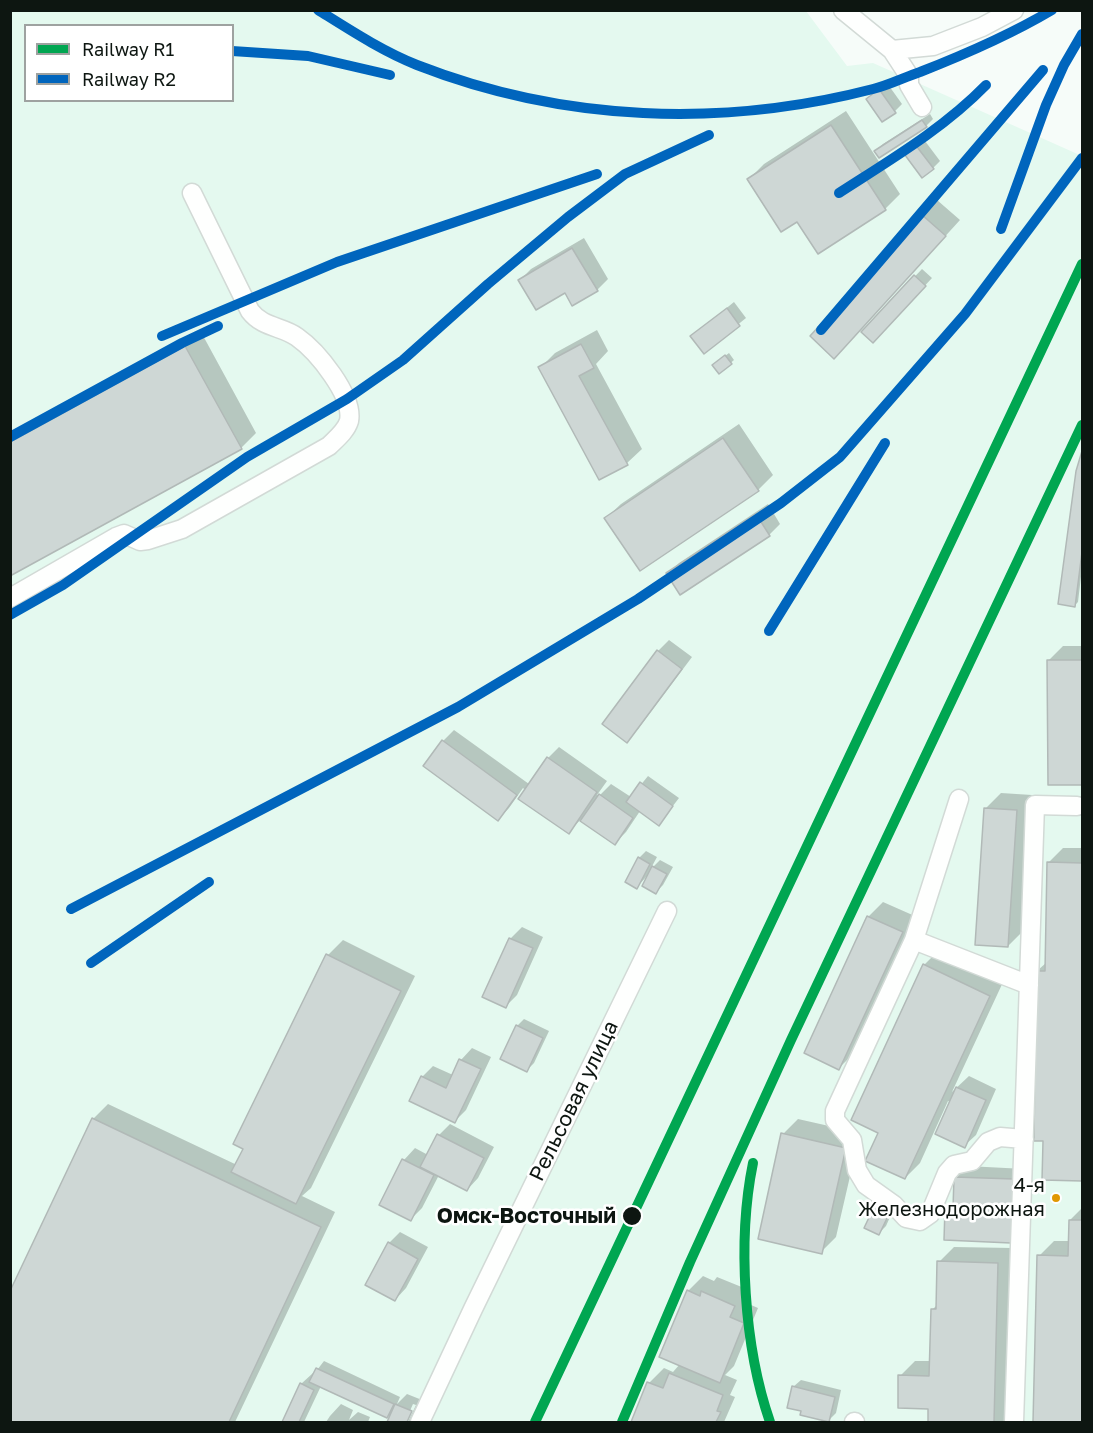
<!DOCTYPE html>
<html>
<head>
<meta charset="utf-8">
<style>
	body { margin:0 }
	#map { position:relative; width:1093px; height:1433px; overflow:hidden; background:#f6fcf9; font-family:"Golos Text",sans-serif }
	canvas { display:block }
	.frame { position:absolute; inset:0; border:12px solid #0d1611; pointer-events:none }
	.legend { position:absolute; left:24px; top:24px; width:210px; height:78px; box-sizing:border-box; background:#fff; border:2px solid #9ea2a0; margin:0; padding:8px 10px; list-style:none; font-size:18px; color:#0d1611 }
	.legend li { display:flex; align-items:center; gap:12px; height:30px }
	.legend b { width:30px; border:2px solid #9ea2a0 }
</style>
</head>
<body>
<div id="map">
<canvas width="1093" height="1433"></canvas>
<div class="frame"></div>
<ul class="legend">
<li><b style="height:8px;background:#00a651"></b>Railway R1</li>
<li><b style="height:8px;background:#0065bd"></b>Railway R2</li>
</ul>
</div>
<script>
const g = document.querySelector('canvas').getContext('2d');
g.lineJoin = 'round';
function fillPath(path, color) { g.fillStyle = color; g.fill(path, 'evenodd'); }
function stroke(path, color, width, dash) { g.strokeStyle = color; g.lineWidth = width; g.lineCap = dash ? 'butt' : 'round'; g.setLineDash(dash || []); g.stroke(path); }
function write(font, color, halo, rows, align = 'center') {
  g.font = font + ' "Golos Text",sans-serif'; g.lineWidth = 5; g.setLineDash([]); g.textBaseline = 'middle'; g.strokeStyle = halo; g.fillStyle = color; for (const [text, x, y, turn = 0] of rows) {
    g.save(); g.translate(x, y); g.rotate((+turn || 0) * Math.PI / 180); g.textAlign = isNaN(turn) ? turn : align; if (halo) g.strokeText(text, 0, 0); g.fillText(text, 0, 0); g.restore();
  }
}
fillPath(new Path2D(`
	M10,11h796l41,55 26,-3 209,93v1266h-1071zM26,26h206v74h-206z`), '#e4f9ef');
fillPath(new Path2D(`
	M887,83l15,21 -7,7 -28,-12z
	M846,111l54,83 -15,15 -87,11 -49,-41 15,-15z
	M930,114l3,5 -7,7 -50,25 7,-7z
	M922,137l18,24 -7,7 -29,-16z
	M937,200l23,20 -111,122 -37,-6z
	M584,238l24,41 -11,11 -32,1 -45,-11 11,-11z
	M922,269l10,9 -52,56 -17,-3z
	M734,302l12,16 -42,34 -12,-16z
	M597,330l11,21 -12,13 46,85 -15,14 -87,-95 15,-15z
	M201,332l55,101 -15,15 -231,126v-138z
	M729,353l5,7 -14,12 -3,-10z
	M739,424l34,51 -15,15 -152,28 15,-14z
	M1082,455v113l-4,34 -3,3 2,-134z
	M768,504l12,20 -11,11 -101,39 11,-11z
	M669,640l23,17 -54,72 -12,12 32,-90z
	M1063,646h19v137h-32l-2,-122z
	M454,730l75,54 19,-26 11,-11 48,34 -10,14 2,1 12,-12 20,13 17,-21 31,22 -20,26 -19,-13 -14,21 -11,11 -34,-24 -12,13 -46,-44 -14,20 -11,11 -55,-78z
	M1001,793l31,2 -9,136 -15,15 -22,-138z
	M1063,848h19v331h-38v-39l-7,-169 10,-9 1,-99z
	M646,851l11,6 -7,13 10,-10 13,7 -10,18 -7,7 -9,-16 -10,11 2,-29z
	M883,902l34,15 -63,136 -15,15 -33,-15 62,-136z
	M522,927l21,10 -26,58 -11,11 -22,-10 27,-58z
	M343,940l72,36 -104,212 -9,8 33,16 -100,210h-225v-128l83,-175 15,-15 129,61 91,-210z
	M939,950l65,30 -52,112 17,-16 27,13 -20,46 -12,11 -13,-44 -3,-1 -28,62 -15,15 -25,-46 44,-167z
	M524,1019l25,12 -15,32 -7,7 -10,-44z
	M472,1048l19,9 -25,53 -11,11 -33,-44 11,-11 20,9 8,-15z
	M798,1119l62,14 -24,104 -15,15 -38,-118z
	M450,1124l44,23 -16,31 -11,12 -28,-15 -17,33 -11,11 -30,-15 23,-44 11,-12 13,7 11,-20z
	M967,1166l58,3 -3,61 -11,12 -64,-34 8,-8 1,-23z
	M881,1202l13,6 -8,18 -7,7 -5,-23z
	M1082,1208v214h-48l5,-166 15,-15h16v-21z
	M400,1232l28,15 -22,41 -11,12 -6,-57z
	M954,1247l59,1 -5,174h-79l1,-14 -30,-32 15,-15h16l1,-51 6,-6 1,-42z
	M703,1276l11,5 3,-4 32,13 -5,12 14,6 -24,58 -9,9 12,5 -7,15 5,2 -11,25h-92l17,-39 15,-15 9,4 7,-8 8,-73z
	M324,1361l76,36 -3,7 10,-10 15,6 -10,22h-4l8,-17 -3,-1 -8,18h-17l6,-13 -7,8 -66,-31 -17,36h-20l17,-38 12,-11 1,1z
	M801,1380l40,10 -5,23 -8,8 -26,-11 -9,-23z
	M341,1404l12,6 -4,10 9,-8 12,5 -2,5h-42l4,-6z`), '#0003');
const building = new Path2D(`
	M879,89l17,24 -14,9 -16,-23z
	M922,120l5,7 -48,31 -5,-7z
	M831,125l55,85 -68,44 -21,-32 -16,10 -34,-53z
	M914,143l20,26 -12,9 -20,-27z
	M921,214l25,22 -112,123 -24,-23z
	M572,248l26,43 -26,15 -7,-13 -29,17 -18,-30z
	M914,275l12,11 -53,57 -12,-11z
	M727,308l13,18 -36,28 -14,-18z
	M581,344l13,24 -15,8 49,89 -29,15 -61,-113z
	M185,346l57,103 -232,127v-134z
	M725,355l7,9 -13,10 -7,-9z
	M723,438l36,53 -119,80 -36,-53z
	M1082,451v101l-7,55 -17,-3 18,-133z
	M756,514l14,22 -90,59 -14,-22z
	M657,650l25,19 -55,74 -25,-19z
	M1047,660h35v125h-34z
	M442,740l75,55 -19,26 -75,-55z
	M547,757l50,35 -28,42 -51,-35z
	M640,782l33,24 -14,20 -33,-24z
	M599,794l34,24 -18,27 -35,-24z
	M984,808l33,2 -9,137 -33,-2z
	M638,857l12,7 -13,25 -12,-7z
	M1047,862l35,1v318l-40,-1 1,-39h-9l2,-170h9z
	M652,866l15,8 -11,20 -14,-8z
	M867,916l36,16 -64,138 -35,-17z
	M509,938l24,10 -27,60 -24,-11z
	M326,954l75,37 -105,213 -65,-32 12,-23 -10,-5z
	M923,964l67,32 -85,183 -40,-18 13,-28 -27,-13z
	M516,1025l27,13 -16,34 -27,-13z
	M459,1059l22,10 -26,54 -46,-22 12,-25 25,12z
	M956,1087l30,13 -21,48 -30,-14z
	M92,1118l229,109 -92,195h-219v-131z
	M781,1133l65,15 -24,106 -64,-15z
	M437,1134l47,24 -17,33 -47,-24z
	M402,1159l32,16 -23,46 -32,-16z
	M954,1177l60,2 -3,64 -67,-3 1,-32h8z
	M873,1209l15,7 -9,19 -15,-7z
	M1069,1220h13v202h-49l4,-167 31,1z
	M388,1242l30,17 -23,42 -30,-16z
	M937,1261l61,2 -4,159h-66v-13l-30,-1v-33l31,1 2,-67h5z
	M687,1290l13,6 1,-5 34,15 -5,11 14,6 -24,60 -61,-26z
	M316,1368l78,36 -7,14 -78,-36z
	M669,1373l54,22 -6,16 4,1 -5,10h-85l16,-40 16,6z
	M300,1383l14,7 -15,32h-17z
	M792,1386l43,11 -6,25 -29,-7 1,-4 -14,-3z
	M395,1404l17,7 -5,11h-20z`);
fillPath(building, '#ced7d5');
stroke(building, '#b1b9b7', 1.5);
const minor = new Path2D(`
	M843,10l49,40 17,26v9l13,22
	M892,50l41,-4 49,-19 32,-17
	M10,598l106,-61 8,-3 16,7 8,-1 34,-11 147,-83c7,-7 17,-15 20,-25 5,-25 -32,-70 -52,-84 -15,-11 -34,-9 -47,-26l-58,-118
	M959,799l-45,141 -79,171v9l17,20 5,30 9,15 28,20 12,13 14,3 10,-7 17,-41 7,-8 18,-4 16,-19 12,-5 24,2
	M914,940l115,45
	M420,1422l53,-113 194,-398
	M854,1422h1
	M1014,1422l21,-617 42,1`);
stroke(minor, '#d2dad6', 21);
stroke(minor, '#fefffe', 18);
stroke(new Path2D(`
	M753,1163c-16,78 -9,184 17,259
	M535,1422l547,-1158
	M622,1422l68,-160 101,-222 291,-615`), '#00a651', 10);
stroke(new Path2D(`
	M318,10c32,20 64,41 99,55 146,57 305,63 456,24 16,-4 32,-12 47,-17 46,-18 90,-37 132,-62
	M232,51l76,5 82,19
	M839,193c51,-33 104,-64 147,-108
	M1001,229l45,-124 18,-40 18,-31
	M821,330l222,-260
	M162,336l175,-74 260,-88
	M10,437l172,-94 36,-17
	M10,615l53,-30 184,-128 100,-58 56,-39 85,-76 80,-67 57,-43 84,-39
	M769,631l116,-188
	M71,909l387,-202 180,-108 143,-96 59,-46 49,-56 76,-87 117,-156
	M91,963l118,-81`), '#0065bd', 10);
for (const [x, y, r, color] of [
	[1056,1198,5,"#e09802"],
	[632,1216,10,"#0d1611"]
]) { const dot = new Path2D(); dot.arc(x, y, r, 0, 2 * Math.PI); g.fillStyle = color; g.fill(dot); stroke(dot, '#fff', 2); }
write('20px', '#0d1611', '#fff', [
	["4-я",1045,1186],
	["Железнодорожная",1045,1210]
], 'right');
write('21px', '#0d1611', '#fff', [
	["Рельсовая улица",574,1101,-64]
]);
write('bold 21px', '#0d1611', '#fff', [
	["Омск-Восточный",616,1216]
], 'right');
</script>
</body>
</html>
